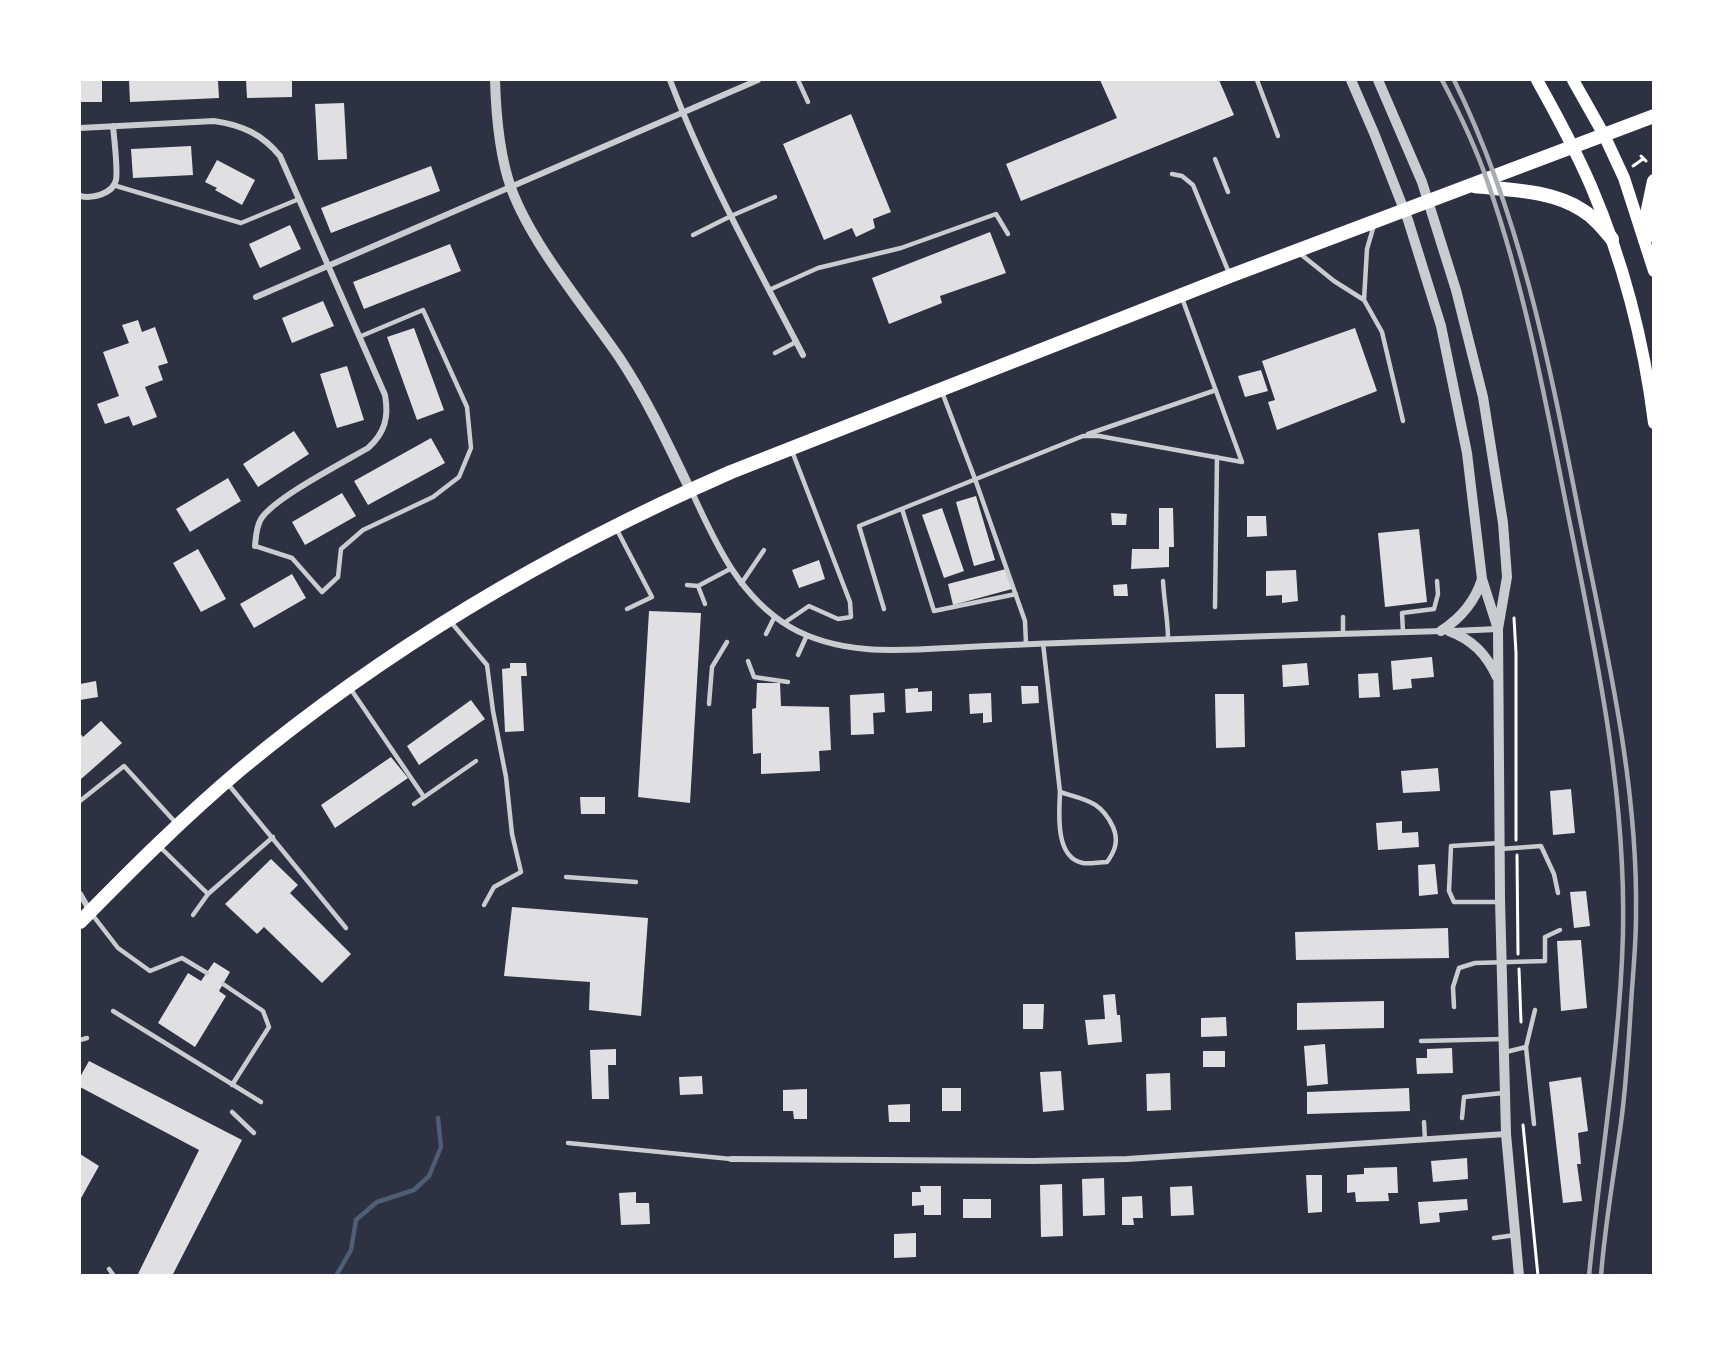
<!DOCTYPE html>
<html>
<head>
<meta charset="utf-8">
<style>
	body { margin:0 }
	#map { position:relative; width:1733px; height:1355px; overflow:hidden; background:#2d3142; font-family:Rubik,sans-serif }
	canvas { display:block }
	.frame { position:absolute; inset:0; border:81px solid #fff; pointer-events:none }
</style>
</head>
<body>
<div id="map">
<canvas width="1733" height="1355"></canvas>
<div class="frame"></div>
</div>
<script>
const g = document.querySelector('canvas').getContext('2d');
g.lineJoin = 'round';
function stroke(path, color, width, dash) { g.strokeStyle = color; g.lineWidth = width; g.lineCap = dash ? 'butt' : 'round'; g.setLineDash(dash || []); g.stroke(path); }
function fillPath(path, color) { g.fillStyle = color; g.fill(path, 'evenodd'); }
stroke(new Path2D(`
	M336,1276l15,-26 5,-30 21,-18 37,-12 15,-14 12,-29 -3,-29`), '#4f5d75', 4.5);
fillPath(new Path2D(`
	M80,80h22v22h-22z
	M129,80h89l1,18 -89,4z
	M246,80h46v17l-45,1z
	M1100,80h119l15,35 -213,86 -15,-37 111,-46z
	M344,103l3,56 -29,1 -3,-56z
	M851,114l40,98 -18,7 2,9 -19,9 -4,-9 -28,12 -41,-96z
	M191,146l2,29 -60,3 -2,-29z
	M217,160l38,20 -13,25 -27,-15 2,-2 -12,-6z
	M431,166l9,25 -109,42 -10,-25z
	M290,225l11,24 -41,19 -11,-24z
	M990,232l16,41 -66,23 2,7 -53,21 -17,-46z
	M450,244l11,27 -97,38 -11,-27z
	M323,301l11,25 -42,17 -10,-25z
	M138,320l4,12 13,-5 13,36 -10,3 5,14 -18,7 12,30 -24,9 -4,-10 -24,8 -8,-20 22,-8 -16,-44 26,-9 -7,-18z
	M414,328l30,82 -27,10 -30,-83z
	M1355,328l22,63 -100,39 -9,-28 7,-2 -13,-39z
	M347,366l17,54 -27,8 -17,-54z
	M1261,370l7,21 -23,6 -7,-21z
	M294,431l15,23 -51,33 -15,-23z
	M431,438l14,25 -77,42 -14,-24z
	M228,478l13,23 -51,31 -14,-23z
	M342,493l14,23 -51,29 -13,-23z
	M976,496l19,64 -21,6 -18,-64z
	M942,508l22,63 -20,7 -22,-63z
	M1159,508h14l1,39h-5v20l-38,2 1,-20h27z
	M1111,513l16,1 -1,11h-14z
	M1247,516h19l1,20 -20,1z
	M1419,529l8,73 -42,5 -7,-74z
	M198,549l28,50 -25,13 -28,-49z
	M819,560l6,19 -26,9 -7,-18z
	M1006,569l6,20 -59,16 -5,-21z
	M1296,570l2,31 -16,2v-8l-16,1v-25z
	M292,574l14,24 -52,30 -14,-24z
	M1127,584l1,12h-14l-1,-11z
	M649,611l52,2 -11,190 -52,-6z
	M1432,657l2,20 -23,2 1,9 -19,2 -2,-29z
	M510,663h16l1,13h-6l3,55 -19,1 -3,-63 8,-1z
	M1307,663l2,22 -26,2 -1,-22z
	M1378,673l2,24 -21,1 -1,-24z
	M96,681l2,16 -18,3v-16z
	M757,683h23l1,23 48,1 2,43 -12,1 1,20 -59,3v-21l-8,1 -1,-45 4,-1z
	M1021,686h17l1,17 -17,1z
	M918,688v4l14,-1v20l-26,2 -1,-24z
	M884,693l1,19 -12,1 1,21 -23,1 -1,-40z
	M991,693l1,29 -9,1v-10l-13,1 -1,-20z
	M1215,694h29l1,53 -29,1z
	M471,700l14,19 -66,46 -12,-19z
	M101,721l21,22 -42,37v-47l3,4z
	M391,757l17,21 -73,50 -14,-23z
	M1438,768l2,23 -37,2 -2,-22z
	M1571,789l4,44 -22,2 -3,-44z
	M580,797h25v17h-24z
	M1402,821v12l16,-1 1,15 -41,3 -2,-27z
	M271,859l27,26 -8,8 61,61 -29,29 -58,-56 -7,7 -32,-30z
	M1435,864l3,30 -19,2 -1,-31z
	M1586,891l4,35 -16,2 -4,-36z
	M512,907l136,11 -7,98 -52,-6 1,-28 -86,-6z
	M1448,928l1,30 -153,2 -1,-28z
	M1581,940l6,68 -26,3 -4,-70z
	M214,962l16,10 -11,19 7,5 -31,51 -37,-24 30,-50 13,8z
	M1115,994l2,21h3l2,27 -34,3 -3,-25 20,-1 -2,-24z
	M1384,1001v27l-87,2v-27z
	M1023,1004h21l-1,25h-20z
	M1226,1017l1,19 -26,1v-19z
	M1325,1044l3,40 -21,2 -3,-40z
	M1452,1048l1,25 -36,1 -1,-16h11v-9z
	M616,1049v16h-8l1,34h-17l-2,-49z
	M1203,1051h22v16h-22z
	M89,1061l153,79 -70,136h-35l62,-126 -119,-63v-10z
	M1061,1071l3,39 -21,2 -3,-40z
	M1170,1073l1,37 -24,1 -1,-37z
	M702,1076l1,18 -23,1 -1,-18z
	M1581,1077l7,54 -10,2 3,31h-4l5,37 -19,2 -14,-121z
	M942,1088h19v23h-19z
	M1409,1088l1,23 -103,3v-22z
	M807,1089v30h-13l-1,-8h-10v-21z
	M910,1104v18h-21l-1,-17z
	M80,1154l19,12 -19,34z
	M1467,1158l1,21 -35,3 -2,-21z
	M1397,1167l1,26h-10l1,8 -33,1 -1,-10 -8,1v-18l17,-1v-6z
	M1306,1175h16v37l-14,1z
	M1104,1178l1,37 -22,1 -1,-37z
	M1062,1184l1,52 -22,1 -1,-52z
	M920,1186h21v29h-17v-10l-12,1v-14h9z
	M1192,1186l2,29 -23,1 -1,-29z
	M636,1192v11h13l1,21 -29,1 -2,-32z
	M1142,1196l1,22h-10l1,7h-12v-28z
	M963,1199h28v19h-28z
	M1467,1199l1,11 -29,3 1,9 -20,2 -2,-22z
	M916,1233v24l-22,1v-24z`), '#e0e0e3');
stroke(new Path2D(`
	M1641,156l5,5
	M1633,166l10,-7
	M1514,618l2,35v187
	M1517,855l1,99
	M1519,969l2,53
	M1523,1125l15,151`), '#fff', 3);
stroke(new Path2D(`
	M798,80l10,22
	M1257,80l21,56
	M1215,159l13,33
	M1172,174l10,2 11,9 36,88
	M113,185l128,38 58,-24
	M693,235l38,-19 44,-19
	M1298,252l36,29 30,19 18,32 21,89
	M769,290l49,-22 83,-20 95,-34 12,20
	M1182,298l60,164
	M1364,300l3,-51 7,-24
	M775,353l21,-11
	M942,392l33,87 50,142 1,23
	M1088,434l128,-44
	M902,509l32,102 82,-17
	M616,528l36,69 -25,12
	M255,546l37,12 30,34 16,-15 3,-28 22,-19 70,-33 26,-20 12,-29 -4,-41 -44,-97 -64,27
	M1163,581c1,20 5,38 5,58
	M741,584l23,-34
	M687,585l11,1 32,-17
	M698,586l7,18
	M1215,607l2,-150
	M884,609l-25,-83 224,-90h16l143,26
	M1343,617v16
	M450,621l37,44 6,46 13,66 6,57 9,38 -27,15 -10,18
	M784,623l25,-17 29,13 13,-2 -1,-15 -58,-151
	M1403,632l-1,-19 32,-4 4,-15 -1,-13
	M766,634l9,-18
	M1043,643l17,149c-1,22 -5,66 23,71 7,1 16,-1 24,-1 8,-11 12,-21 6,-35 -12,-26 -27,-27 -53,-35
	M798,655l9,-20
	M748,661l6,16 34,5
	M350,688l74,109
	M709,704l3,-37 15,-25
	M228,784l118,144
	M80,801l44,-35 52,57
	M414,804l62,-43
	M1500,843l-49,3 -2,45 5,11h46
	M159,846l49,48 65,-57
	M1501,849l40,-3 13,28 4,19
	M566,877l70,5
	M91,913l27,35 32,23 32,-13 25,15
	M193,915l15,-21
	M223,984l40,27 6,16 -37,58
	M1454,1007l-1,-20 6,-19 16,-5 70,-2v-24l15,-7
	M113,1011l148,91
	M80,1040l7,-2
	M1421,1041l83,-2
	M1506,1052l20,-5
	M232,1112l22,21
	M1462,1118l2,-21 39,-4
	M1424,1122l1,18
	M1534,1124l-8,-77 9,-37
	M568,1143l163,16
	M1494,1238l21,-3
	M109,1269l5,7`), '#caccd0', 4.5);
stroke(new Path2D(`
	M670,80c36,95 86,184 133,275
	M80,128l134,-7c28,4 48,13 66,35l105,239c4,22 0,38 -17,53 -24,14 -94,50 -107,71 -5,8 -5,18 -6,27
	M80,196c12,3 33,-2 36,-16 2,-10 -2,-43 -3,-54
	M256,297l502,-217
	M691,490c24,52 47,106 99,137 54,31 118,23 177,20 41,-2 82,-4 123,-5 118,-4 235,-8 353,-11
	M1453,631l45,-2
	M80,894l10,17
	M731,1159l302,2 94,-2 379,-25`), '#caccd0', 6);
stroke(new Path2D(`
	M495,80c1,35 4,74 16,108 21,57 73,118 108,169 28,42 49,87 71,133
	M1351,80l23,53 34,87 33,106 26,127 15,126 15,47
	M1378,80l44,102 34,108 27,107 20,126 4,54 -9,52 2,270 6,235 13,142
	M1441,631c20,-13 34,-29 41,-52
	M1449,631c24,9 37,23 48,46`), '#caccd0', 10);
stroke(new Path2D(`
	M1537,80c19,34 38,69 54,106 32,75 53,156 63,237
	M1573,80l31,55 20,43 30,93`), '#fff', 12);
stroke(new Path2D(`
	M1474,186c35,4 78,4 108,24 12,7 21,18 30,29
	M1645,240l2,-26 7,-33
	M80,922c52,-53 104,-105 161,-153 148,-123 314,-220 490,-297l499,-196 424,-160`), '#fff', 14);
stroke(new Path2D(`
	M1442,80c18,34 35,70 47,106 37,107 57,218 79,328 28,139 58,277 55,419 -3,115 -23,228 -34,343
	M1454,80c71,144 99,303 130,459 25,124 54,249 52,376 0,25 -2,49 -4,74 -3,45 -5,90 -11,134 -7,51 -16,101 -20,153`), '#abadb3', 4.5);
</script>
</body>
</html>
